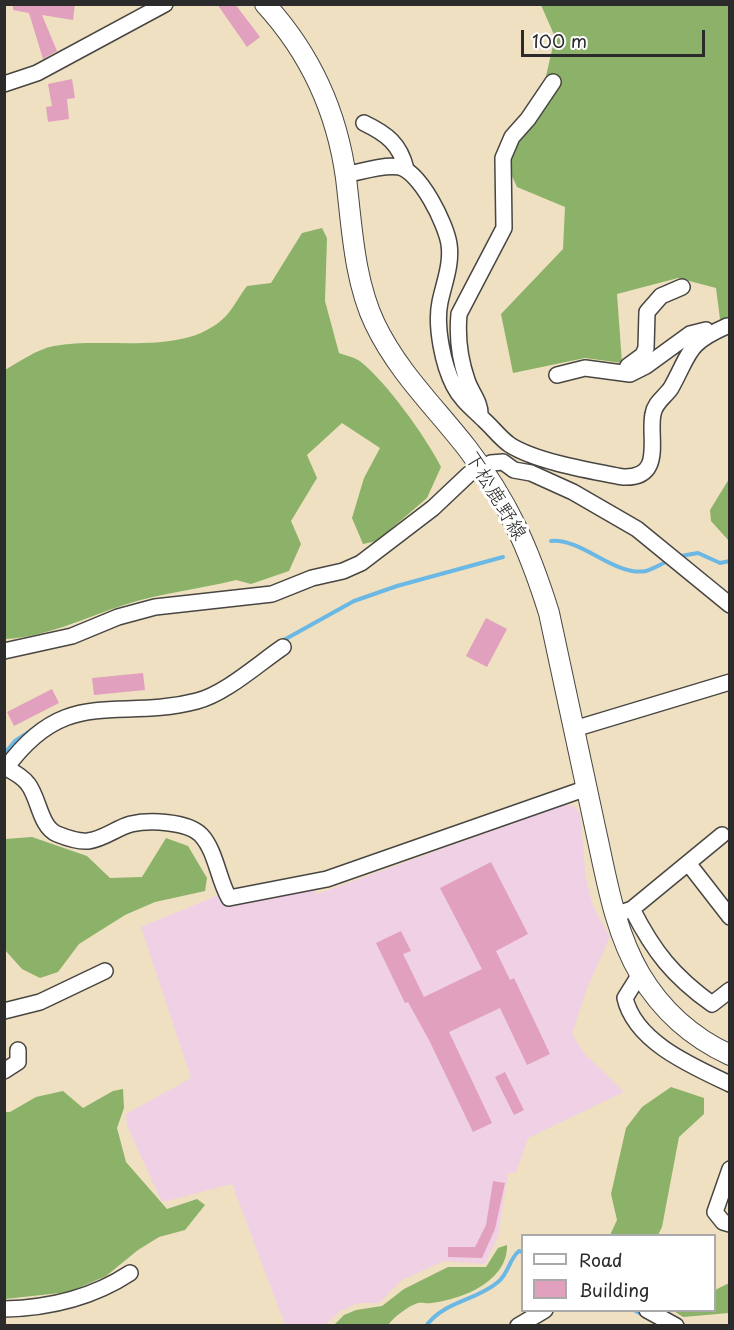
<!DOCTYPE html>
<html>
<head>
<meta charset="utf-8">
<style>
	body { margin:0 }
	#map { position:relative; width:734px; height:1330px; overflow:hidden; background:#efe0c1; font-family:"Playpen Sans",sans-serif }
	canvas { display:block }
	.frame { position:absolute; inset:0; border:6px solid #2b2b2b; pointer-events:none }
	.legend { position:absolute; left:521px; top:1234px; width:195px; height:78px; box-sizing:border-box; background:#fff; border:2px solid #aaa; margin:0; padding:8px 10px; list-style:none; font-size:18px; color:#2b2b2b }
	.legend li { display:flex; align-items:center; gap:12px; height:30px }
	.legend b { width:30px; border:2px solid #aaa }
	.scale { position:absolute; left:521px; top:30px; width:184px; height:27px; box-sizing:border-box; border:3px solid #2b2b2b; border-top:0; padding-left:8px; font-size:18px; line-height:21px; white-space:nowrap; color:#2b2b2b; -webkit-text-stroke:4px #fff; paint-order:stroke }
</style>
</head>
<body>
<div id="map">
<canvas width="734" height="1330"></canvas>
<div class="frame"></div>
<ul class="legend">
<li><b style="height:8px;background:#fff"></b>Road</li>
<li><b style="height:16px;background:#e1a0bd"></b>Building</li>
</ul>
<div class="scale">100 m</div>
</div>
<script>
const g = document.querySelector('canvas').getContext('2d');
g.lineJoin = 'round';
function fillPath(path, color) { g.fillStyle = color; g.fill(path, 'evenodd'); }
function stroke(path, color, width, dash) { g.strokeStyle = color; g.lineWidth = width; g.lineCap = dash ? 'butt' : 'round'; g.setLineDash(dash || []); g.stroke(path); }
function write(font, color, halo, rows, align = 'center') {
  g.font = font + ' "Playpen Sans","Klee One",sans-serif'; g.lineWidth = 6; g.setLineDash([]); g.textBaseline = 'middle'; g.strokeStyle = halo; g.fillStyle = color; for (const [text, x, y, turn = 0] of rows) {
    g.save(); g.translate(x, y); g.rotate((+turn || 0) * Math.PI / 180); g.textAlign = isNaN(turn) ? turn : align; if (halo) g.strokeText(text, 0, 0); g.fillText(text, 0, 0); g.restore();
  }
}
fillPath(new Path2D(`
	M566,804l9,3 5,7 6,65 7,27 17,31 -23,51 -15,46 11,18 41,40 -96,46 -12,35h-8l-10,64 -13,27 -41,-3 -42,19 -23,23h-20l-19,8 -15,14h-40l-53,-141 -70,18 -35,-76 -1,-12 65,-36 -50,-151 80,-33 91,-7 5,7z`), '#f0d0e4');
fillPath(new Path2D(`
	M541,5h188v316l-9,-2 -4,-31 -38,-10 -61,16 5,69 -37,-5 -72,15 -12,-59 62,-65 2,-42 -48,-20 -12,-26 33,-50 17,-74z
	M322,228l5,10 -2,63 14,52c7,3 16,4 22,9 26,21 65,75 80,105l-14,31 -50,43 -14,3 -11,-26 12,-40 16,-30 -38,-25 -35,32 10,23 -26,43 10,23 -12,27 -38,13 -15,-4c-36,9 -76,13 -112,25 -40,13 -77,32 -119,34v-269c14,-8 32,-21 49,-24 54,-10 131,12 172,-30 8,-9 14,-21 21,-30l24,-3 31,-50z
	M729,479v62l-18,-20 -1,-11z
	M32,837l55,19 23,22 32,-1 24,-39 22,8 19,32 -2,13 -50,11 -30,13 -46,29 -21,28 -18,6 -18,-9 -17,-19v-111z
	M671,1087l33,11v16l-25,23 -17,90 -4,8h-48l7,-15 -6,-26 15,-66 16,-21z
	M123,1089l1,19 -7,20 9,34 41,47 30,-10 8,6 -20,25 -26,7 -21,13 -32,26 -37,16 -64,7v-187h5l26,-15 27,-6 20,17 30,-17z
	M507,1245c1,36 -44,54 -75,58 -5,1 -10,-1 -14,0 -10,3 -24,14 -30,22h-54l10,-10 12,-5 26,-4 22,-17 44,-22h38l12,-19z
	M729,1283v30l-46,4 -9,-6 40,-1 1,-20z`), '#8bb268');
stroke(new Path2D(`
	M551,541c31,-3 64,36 95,30 7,-2 15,-7 22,-10
	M681,556l17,-3 22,10 10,-2
	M282,641l72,-40 43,-15 106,-29
	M4,754l11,-13 23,-15
	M634,1310l9,5
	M426,1326c18,-25 50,-25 72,-44 11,-9 11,-23 21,-31l3,1`), '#6cb8e5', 4);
fillPath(new Path2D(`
	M13,4h62l-2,16 -31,-5 15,36 -14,8 -14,-46 -16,-3z
	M217,4h18l25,33 -13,10z
	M72,79l3,19 -8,1 2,20 -21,3 -2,-15 6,-1 -4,-22z
	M486,618l21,11 -20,38 -21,-11z
	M143,673l2,17 -51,5 -2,-17z
	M52,689l7,14 -45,23 -7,-14z
	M491,862l37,72 -32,17 14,29 4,-2 36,76 -23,11 -27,-57 -51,24 43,91 -19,9 -43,-90 -22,-40 -3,1 -29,-60 25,-12 10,20 -8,3 21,43 58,-28 -42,-81z
	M505,1072l19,38 -10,5 -19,-38z
	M493,1181l12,2 -10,46 -13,29 -34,-1v-10h27l11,-22z`), '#e1a0bd');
const minor = new Path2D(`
	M4,84l33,-11 128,-69
	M364,123c23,11 36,21 42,46
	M345,175c16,-3 38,-11 54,-8 21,4 47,57 50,77 3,20 -5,39 -9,58 -5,24 3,63 14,84 7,14 19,23 30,34 9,8 16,18 26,25 27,17 82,26 113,32 42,2 25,-40 30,-63 2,-12 12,-17 18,-26 20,-36 15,-44 56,-62
	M626,371l2,-5 15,-11 3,-7 1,-36 14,-16 21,-9
	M557,375l28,-7 45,6 16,-8 44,-32 16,-4
	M480,416c1,-14 -9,-23 -13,-36 -7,-20 -10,-44 -8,-66l45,-86 -1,-70 9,-21 16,-18 25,-37
	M283,647c-25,17 -58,47 -86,54 -80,21 -130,-17 -191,67 8,4 17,9 22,16 11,14 12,43 29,50 10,4 21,8 31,7 16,-2 28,-13 43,-17 18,-4 56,-3 70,11 15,16 17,44 28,63l98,-19 260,-91
	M4,651l68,-15 46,-19 37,-10 117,-13 40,-16 31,-7 18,-8 72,-55 36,-34 22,-11 12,-1 11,8 17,3 42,19 64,37 93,76
	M574,729l156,-47
	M688,863l42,54
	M632,909c22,43 41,67 80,95l18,-14
	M623,912l9,-3 90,-74
	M640,974l-15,24c10,44 67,68 105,86
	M4,1011l36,-9 65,-31
	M4,1071l14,-9v-12
	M730,1169l-15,43 8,10 7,2
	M4,1309c46,-1 88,-11 126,-36
	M647,1310l29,16
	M518,1326l27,-16`);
const major = new Path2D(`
	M265,4c45,49 72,108 81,174 6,49 8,102 29,146 23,48 60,83 92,124 41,53 62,101 82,165 15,71 31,142 46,214 11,49 19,103 45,147 22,37 51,63 90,81`);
stroke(minor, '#484642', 18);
stroke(major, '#484642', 22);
stroke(minor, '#fff', 15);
stroke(major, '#fff', 20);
write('20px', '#2b2b2b', '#fff', [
	["下松鹿野線",495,496,59]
]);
</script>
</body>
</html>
